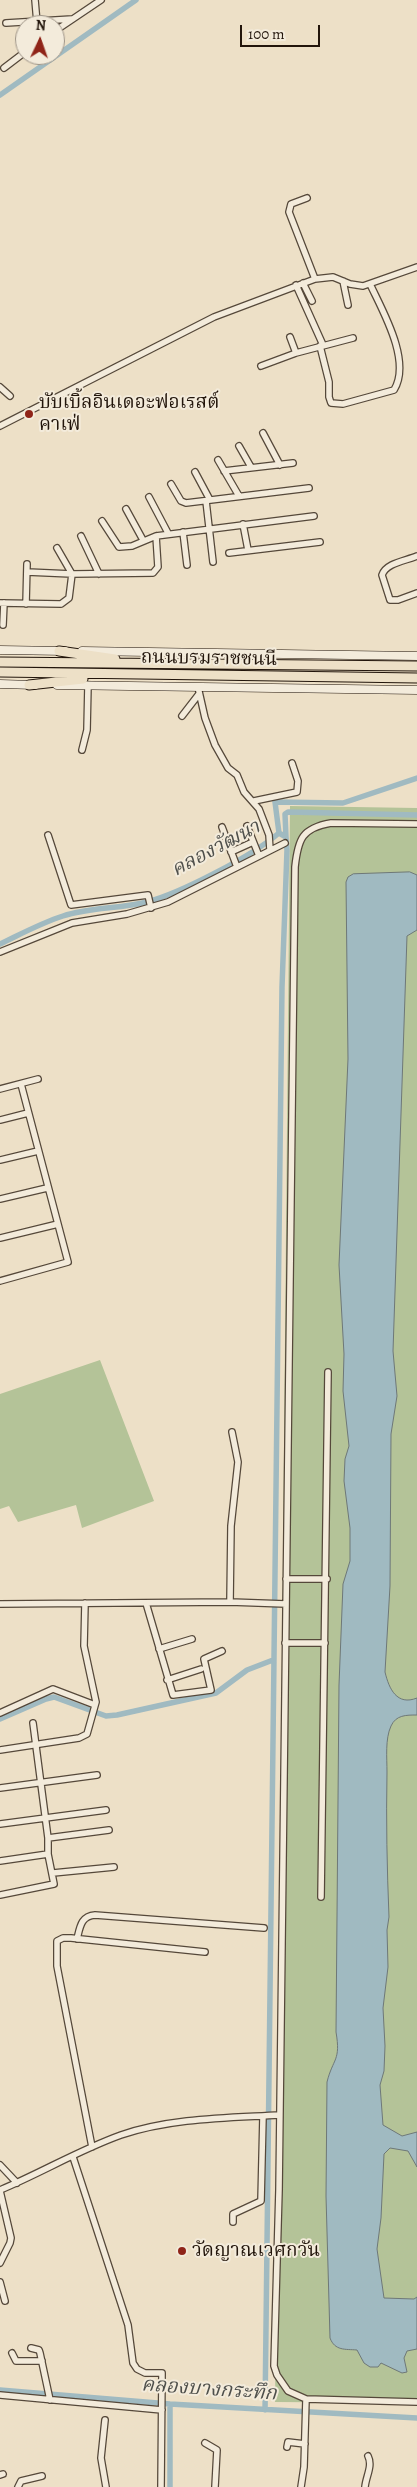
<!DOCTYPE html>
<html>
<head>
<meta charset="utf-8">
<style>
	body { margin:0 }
	#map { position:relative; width:417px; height:2487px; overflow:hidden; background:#ede0c7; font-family:Alegreya,serif }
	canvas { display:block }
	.north { position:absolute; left:15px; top:15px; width:50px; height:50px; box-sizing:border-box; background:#f3ebdb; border:1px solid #9f9588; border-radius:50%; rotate:3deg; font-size:14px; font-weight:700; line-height:20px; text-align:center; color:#22150b }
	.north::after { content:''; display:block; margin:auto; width:18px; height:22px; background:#8f2418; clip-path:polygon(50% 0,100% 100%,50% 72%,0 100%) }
	.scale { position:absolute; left:240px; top:25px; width:80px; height:22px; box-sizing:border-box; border:2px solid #22150b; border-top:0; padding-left:6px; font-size:15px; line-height:18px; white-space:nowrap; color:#22150b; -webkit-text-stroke:4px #f3ebdb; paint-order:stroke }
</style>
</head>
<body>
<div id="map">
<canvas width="417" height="2487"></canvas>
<div class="north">N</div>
<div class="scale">100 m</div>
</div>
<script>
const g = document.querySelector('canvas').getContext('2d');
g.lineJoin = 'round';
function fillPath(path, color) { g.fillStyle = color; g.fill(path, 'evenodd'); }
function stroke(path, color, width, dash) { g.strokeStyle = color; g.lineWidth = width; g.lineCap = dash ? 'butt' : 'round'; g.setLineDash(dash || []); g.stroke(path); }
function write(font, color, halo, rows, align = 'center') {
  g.font = font + ' Alegreya,"Noto Serif Thai",serif'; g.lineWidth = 4; g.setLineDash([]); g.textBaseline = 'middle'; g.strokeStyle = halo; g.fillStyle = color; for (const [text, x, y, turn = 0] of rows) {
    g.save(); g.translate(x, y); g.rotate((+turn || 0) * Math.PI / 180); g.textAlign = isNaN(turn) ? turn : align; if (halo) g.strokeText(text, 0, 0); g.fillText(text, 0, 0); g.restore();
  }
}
fillPath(new Path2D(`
	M290,806l127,2v1595l-142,-1z
	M100,1360l54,141 -72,27 -6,-23 -58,17 -9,-16 -9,3v-115z`), '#b4c398');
const water = new Path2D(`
	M410,872l7,3v55l-10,6 -14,415 4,45 -6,38 -1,152 -5,86c4,17 12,34 32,26v17c-11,0 -21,0 -26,11 -6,13 -4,32 -4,46 -1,48 0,97 2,145l-2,13 1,37 -5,41 2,38 -1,25 -4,14 3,40 19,11 15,-4v35l-9,-16 -18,-3 -6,6 -3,64 -4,31 7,49 30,1 3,-2v52l-10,2 -3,7 3,14 -5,1 -21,-10 -3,4h-8l-6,-4 -7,-13c-12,-1 -22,1 -27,-12l-4,-142 1,-114c6,-24 14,-21 9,-50l3,-347 4,-101 7,-23v-33l-6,-47 1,-22 4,-13 -6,-55 1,-37 -5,-89 9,-206 -2,-177 2,-5 5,-3z`);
fillPath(water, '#a0bac1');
stroke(water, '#6e7878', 1);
stroke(new Path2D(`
	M0,95l136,-95
	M286,837l-1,-23 3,-2 129,3
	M0,944c21,-10 41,-21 63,-28 27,-9 56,-7 84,-14 34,-9 105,-46 132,-69l-4,-31 68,1 74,-25
	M0,1719l46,-20 8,-2 52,19 11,-1 99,-22 31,-23 26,-10
	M0,2390l170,14 247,14
	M265,2410l17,-1423 5,-137 -1,-13 -7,-4
	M170,2487v-83`), '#a0bac1', 5.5);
const minor = new Path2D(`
	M35,0l2,23
	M6,23l66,-4
	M55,31l46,-31
	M4,68l21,-16
	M307,198l-16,6 -2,8 26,67
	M343,281l5,24
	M303,283l9,18
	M296,285l27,60
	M290,337l6,16
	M320,346l9,36v15l2,6 12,1 51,-14c18,-29 -12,-80 -24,-106
	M261,366l35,-13 57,-15
	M0,387l10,9
	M0,426l214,-109 101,-38 18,-2 17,7 13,2 54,-19
	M263,433l17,32
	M239,446l12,21
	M218,460l21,36
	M224,471l69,-8
	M195,472l15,28
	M171,484l10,17 5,2 123,-15
	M149,497l19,36
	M206,501l7,61
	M126,509l17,31
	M102,521l17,26 13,-1 24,-10
	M243,524l5,26
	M183,532l4,33
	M81,536l18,38
	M57,548l15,26
	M229,553l91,-11
	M417,556c-12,5 -31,7 -35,19l8,25h8l19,-7
	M27,572l45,2
	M0,603l61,1 8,-6 3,-24 81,-1 5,-6 -2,-31 158,-20
	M26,604l1,-40
	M3,625l1,-22
	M198,687l7,31 10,27 13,23 9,7 7,17 15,17 10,26 1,15
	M182,716l17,-22
	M82,750l5,-20 1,-45
	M254,801l43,-9 1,-11 -6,-18
	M417,824l-86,-1c-29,5 -33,16 -36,44l-16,1323 -5,176 3,9 11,16 18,8 111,3
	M247,826l12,30
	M222,827l15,40
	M48,835l23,70 77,-10 3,13
	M231,852l22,-10
	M0,952l72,-29 55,-9 41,-12 117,-59
	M0,1089l38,-10
	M0,1120l28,-7
	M0,1160l38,-9
	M0,1199l47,-11
	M0,1238l58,-14
	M0,1281l68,-19 -47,-178
	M286,1579h41
	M230,1602l1,-76 7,-64 -6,-30
	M146,1603l27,92 38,-5 -7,-31 18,-8
	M0,1604l230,-2 56,2
	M285,1643h40
	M159,1649l33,-10
	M167,1680l34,-11
	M0,1713l53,-24 42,16
	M0,1750l79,-12 8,-4 9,-32 -12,-56 1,-43
	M0,1788l97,-13
	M0,1824l106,-14
	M48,1838l61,-8
	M0,1861l48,-7
	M53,1873l61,-6
	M0,1895l54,-11 -6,-30v-16l-15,-115
	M321,1897l7,-525
	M77,1939c3,-12 4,-23 18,-24l169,13
	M92,2147l-35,-181v-25l6,-3h8l134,14
	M73,2157l55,168 5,38 4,6 8,4h17l-1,114
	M0,2165l17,18
	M0,2190c41,-17 79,-40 121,-55 50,-17 106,-17 158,-20
	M0,2191l11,47 -1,5 -10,20
	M233,2222v-8l28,-13 2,-85
	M0,2282l5,19
	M31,2348l8,2 1,3 10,47
	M12,2353l4,8h26
	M0,2395l162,15
	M105,2420l-4,38 5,29
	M205,2443l12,7 -2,37
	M287,2447l1,-5 17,2
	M0,2475l3,-1
	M18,2487l3,-6 21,-5
	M301,2487l3,-20 2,-68
	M365,2487c1,-11 8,-21 3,-31`);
const secondary = new Path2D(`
	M0,650l65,1
	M82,651l335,5
	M0,684l35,1
	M57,685l360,5`);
const trunk = new Path2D(`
	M59,651l56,8
	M0,662l417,4
	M0,672l417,6
	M29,685l54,-6`);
stroke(minor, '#55483a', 8);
stroke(secondary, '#22150b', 9);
stroke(trunk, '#22150b', 11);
stroke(minor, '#f3ebdb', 5.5);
stroke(secondary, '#f3ebdb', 8);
stroke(trunk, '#ede0c7', 9);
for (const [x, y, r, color] of [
	[29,414,5,"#8f2418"],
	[182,2251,5,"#8f2418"]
]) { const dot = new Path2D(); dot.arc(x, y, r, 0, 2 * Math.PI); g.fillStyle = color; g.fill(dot); stroke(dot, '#f3ebdb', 2); }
write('19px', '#22150b', '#f3ebdb', [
	["บับเบิ้ลอินเดอะฟอเรสต์",39,403],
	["คาเฟ่",39,425],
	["วัดญาณเวศกวัน",192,2251]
], 'left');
write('19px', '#22150b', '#f3ebdb', [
	["ถนนบรมราชชนนี",209,659,1]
]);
write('italic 20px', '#4e4f4b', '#f3ebdb', [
	["คลองวัฒนา",216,849,-28],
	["คลองบางกระทึก",209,2390,4]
]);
</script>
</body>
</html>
